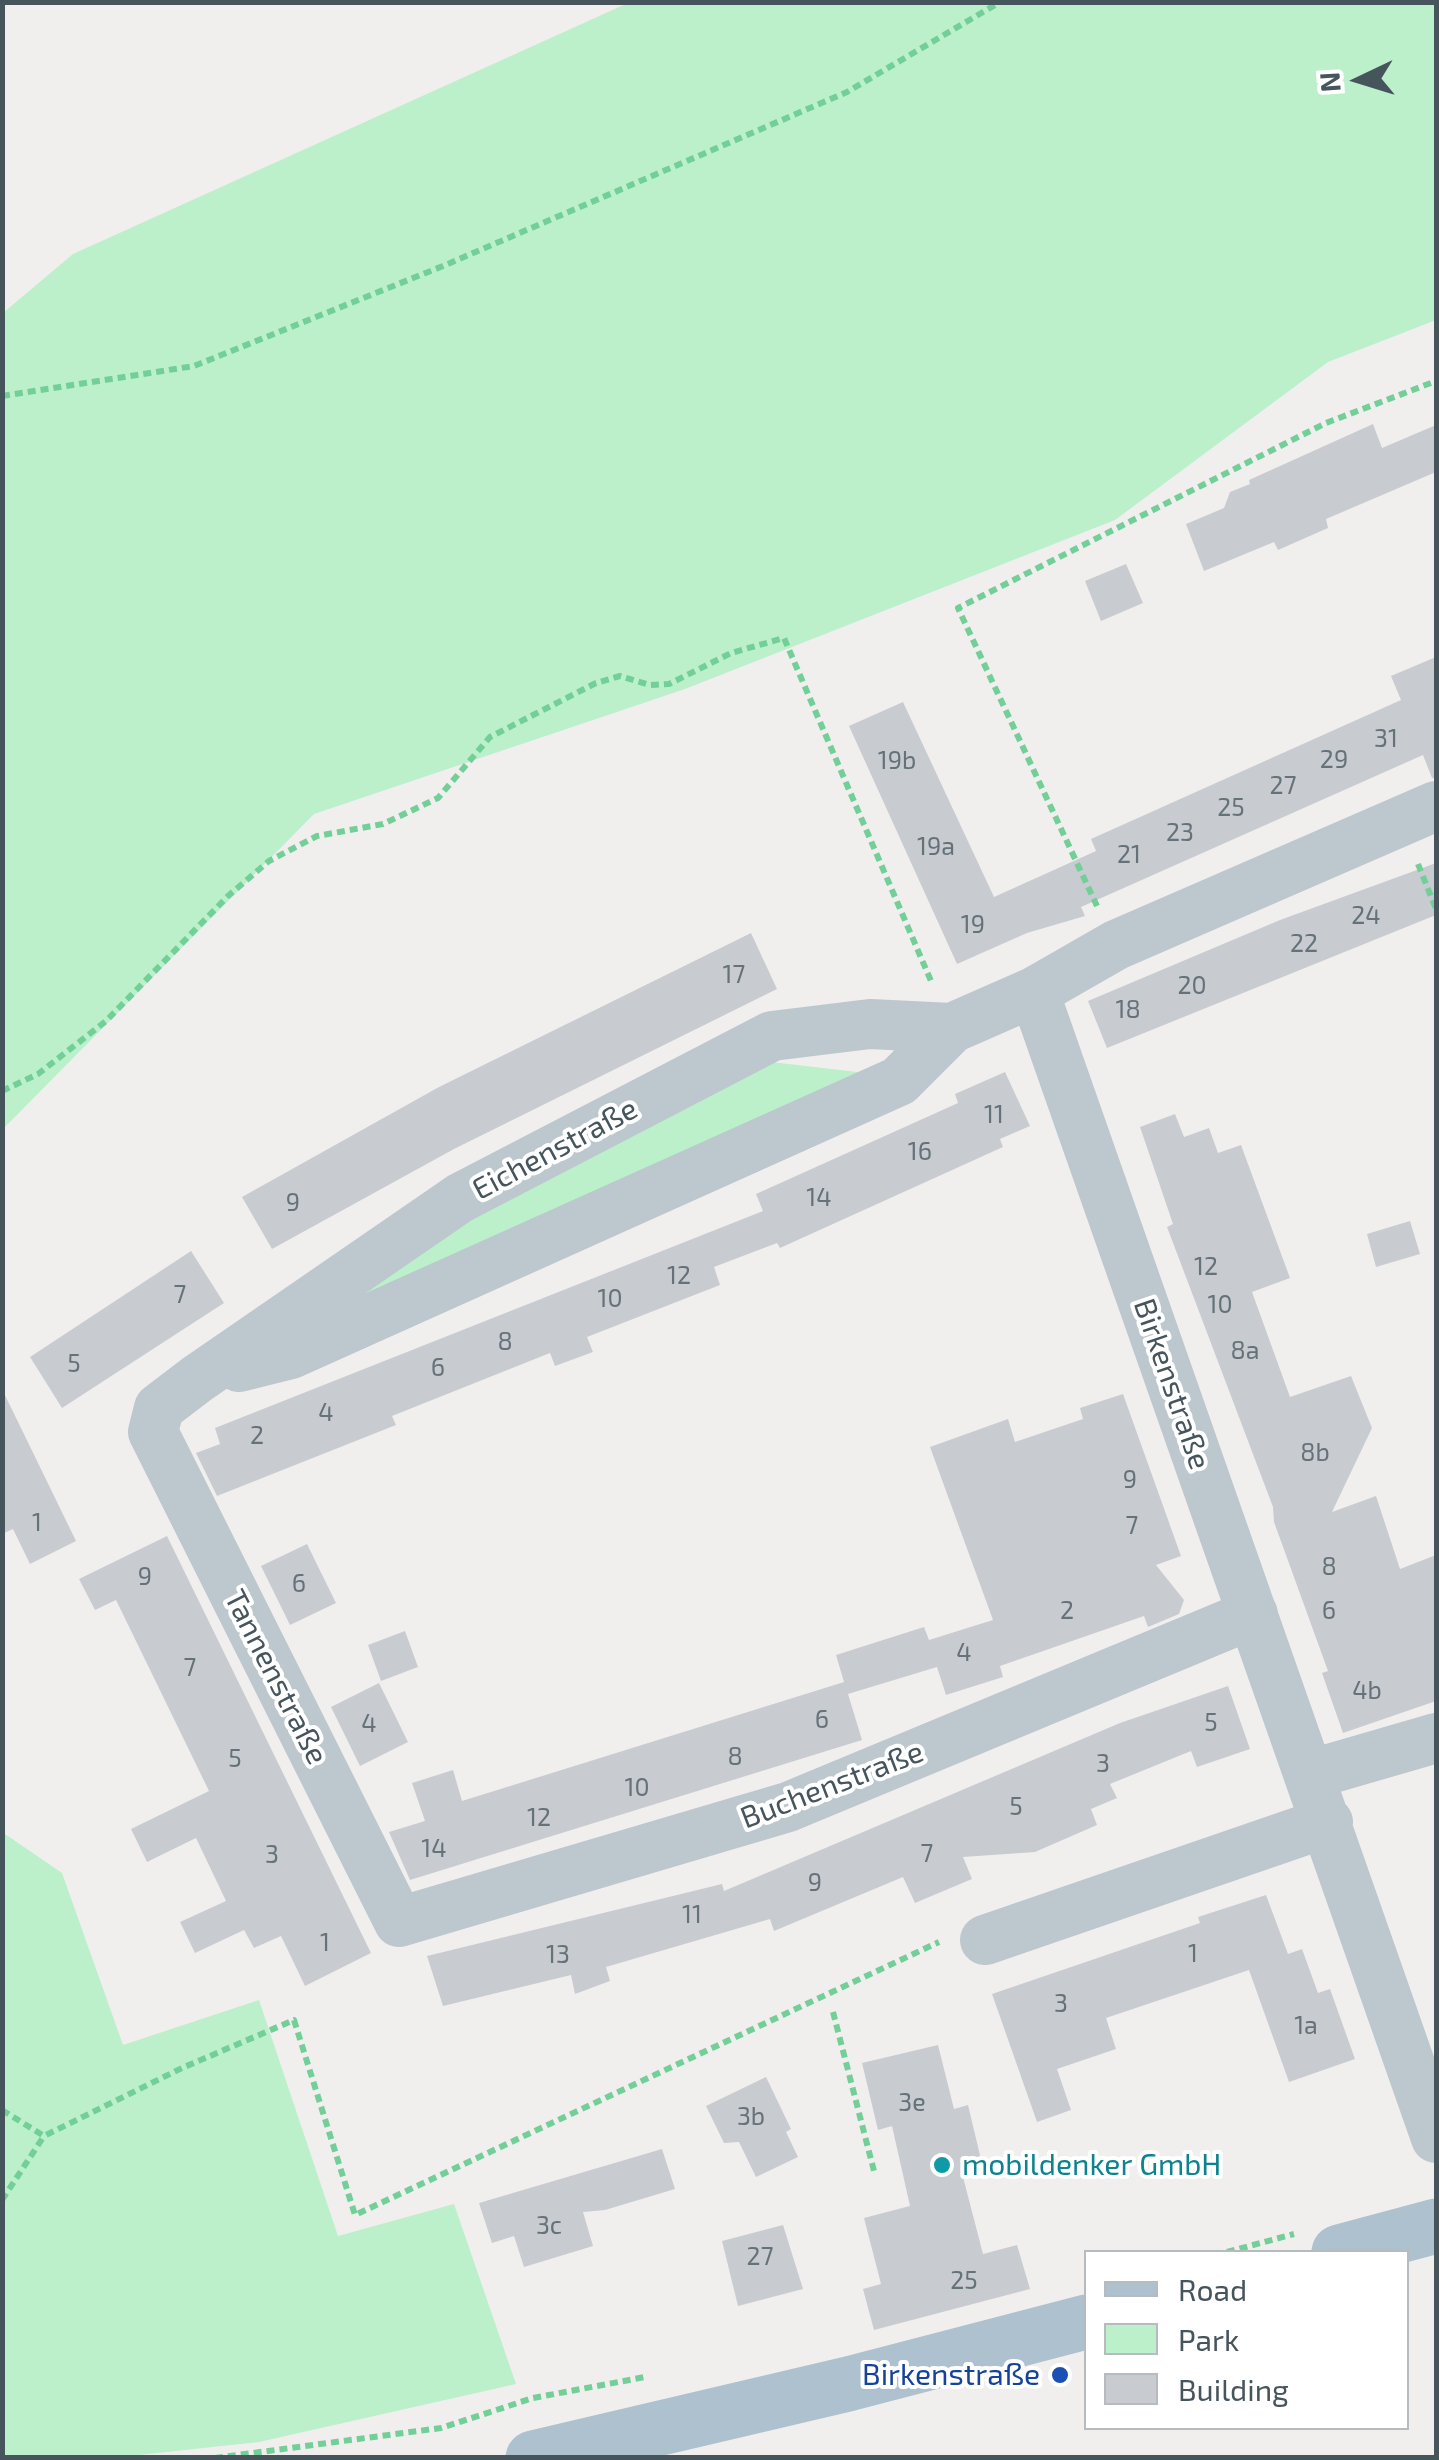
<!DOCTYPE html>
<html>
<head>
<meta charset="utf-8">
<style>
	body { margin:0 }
	#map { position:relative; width:1439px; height:2460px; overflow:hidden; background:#f1eeee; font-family:"Exo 2",sans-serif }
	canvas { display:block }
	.frame { position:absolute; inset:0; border:5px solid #46545c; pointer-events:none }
	.legend { position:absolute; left:1084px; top:2250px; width:325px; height:180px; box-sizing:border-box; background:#fff; border:2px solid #b5bbbe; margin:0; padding:12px 18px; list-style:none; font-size:30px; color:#46545c }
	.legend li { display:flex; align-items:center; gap:20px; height:50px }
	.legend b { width:50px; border:2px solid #b5bbbe }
	.north { position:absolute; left:1309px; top:30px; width:100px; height:100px; -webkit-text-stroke:8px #fff; paint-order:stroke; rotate:266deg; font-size:28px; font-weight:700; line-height:40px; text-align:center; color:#46545c }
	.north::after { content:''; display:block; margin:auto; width:35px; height:45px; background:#46545c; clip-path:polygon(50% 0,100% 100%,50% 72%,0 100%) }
</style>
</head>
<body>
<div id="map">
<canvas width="1439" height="2460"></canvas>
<div class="frame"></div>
<ul class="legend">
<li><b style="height:12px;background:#adc1ce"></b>Road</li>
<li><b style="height:28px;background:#bbf0ca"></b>Park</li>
<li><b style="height:28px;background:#c8ccd1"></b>Building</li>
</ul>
<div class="north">N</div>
</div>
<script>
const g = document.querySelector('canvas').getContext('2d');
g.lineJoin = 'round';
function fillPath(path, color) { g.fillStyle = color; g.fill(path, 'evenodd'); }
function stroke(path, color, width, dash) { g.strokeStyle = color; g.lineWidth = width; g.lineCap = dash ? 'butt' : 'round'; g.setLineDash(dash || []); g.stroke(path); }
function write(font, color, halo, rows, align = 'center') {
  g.font = font + ' "Exo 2",sans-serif'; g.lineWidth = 8; g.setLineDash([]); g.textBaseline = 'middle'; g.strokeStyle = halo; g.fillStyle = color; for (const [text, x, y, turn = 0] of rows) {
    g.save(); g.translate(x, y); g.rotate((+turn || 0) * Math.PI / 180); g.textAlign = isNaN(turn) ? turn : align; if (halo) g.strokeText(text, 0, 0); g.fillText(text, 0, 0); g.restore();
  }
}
fillPath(new Path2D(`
	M628,3h808v317l-108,42 -213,158 -430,169 -371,125 -311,315v-816l70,-59z
	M763,1061l120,14 -508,228 -14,-21 184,-114z
	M2,1832l60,41 61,172 136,-45 79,236 116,-32 62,180 -257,58 -139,15h-117z`), '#bbf0ca');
fillPath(new Path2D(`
	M1373,424l9,24 54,-23v47l-110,47 2,9 -50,22 -4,-8 -70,29 -18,-47 38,-16 6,-16 20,-8 -1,-4z
	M1126,564l17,39 -42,18 -16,-40z
	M1436,657v121h-4l-9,-23 -342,152 4,9 -58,17 -70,31 -108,-238 54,-24 91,195 102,-46 -5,-12 310,-139 -10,-24z
	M1436,863v52l-329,133 -19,-47 192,-81z
	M751,933l26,56 -323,160 -182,100 -30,-52 197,-110z
	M1005,1072l25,54 -30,13 3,8 -223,101 -3,-5 -63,24 6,18 -133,52 6,15 -38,14 -5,-13 -158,63 4,9 -179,71 -21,-43 24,-9 -5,-16 548,-217 -7,-17 202,-91 -3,-9z
	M1175,1114l9,23 25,-9 9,25 23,-8 49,133 -38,14 38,105 61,-21 21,52 -40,84 44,-16 24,73 36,-14v146l-93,32 -21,-60 6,-2 -54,-149 -1,-15 -106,-280 6,-3 -33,-97z
	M1410,1221l10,33 -44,13 -9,-33z
	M191,1251l33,52 -162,105 -32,-51z
	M2,1389l74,152 -46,23 -17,-35 -11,5z
	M1123,1394l58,162 -25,9 28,35 -5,14 -31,13 -4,-11 -144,50 3,11 -57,18 -9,-28 -89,27 14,46 -452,140 -21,-48 36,-11 -13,-38 41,-13 9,31 382,-119 -8,-27 88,-28 5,13 64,-20 -63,-173 78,-28 7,23 68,-23 -3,-11z
	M167,1536l204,417 -66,33 -24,-50 -27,12 -10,-18 -49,23 -15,-31 46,-21 -30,-63 -49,24 -16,-33 78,-38 -93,-191 -21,10 -16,-31z
	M307,1544l29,59 -46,22 -29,-59z
	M405,1631l13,36 -37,14 -13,-36z
	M379,1683l29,59 -48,24 -29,-59z
	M1228,1686l22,63 -53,18 -6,-16 -81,33 7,14 -26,11 6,16 -62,27 -72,5 9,22 -57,24 -12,-26 -129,54 -4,-12 -164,48 4,14 -35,13 -4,-19 -128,31 -16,-50 295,-72 2,7 396,-168z
	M1266,1895l22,59 14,-5 16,44 12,-4 25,70 -66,23 -40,-112 -143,48 10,31 -59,20 14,41 -34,12 -45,-128 208,-71 -2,-6z
	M938,2045l16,64 14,-4 16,67 -21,5 20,77 34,-9 13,44 -156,41 -11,-41 18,-5 -17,-66 46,-12 -18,-80 -14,4 -16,-67z
	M766,2077l25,52 -5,3 12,25 -42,20 -17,-35 -15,1 -18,-37z
	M662,2149l13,40 -70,21 -22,2 10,34 -69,21 -10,-31 -22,7 -13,-40z
	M783,2225l20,64 -65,17 -16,-65z`), '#c8ccd1');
stroke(new Path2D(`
	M2,396l192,-30 249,-100 404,-174 153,-90
	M1418,864l18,45
	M1097,906l-139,-298 368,-185 110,-42
	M2,1091l36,-17 68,-53 122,-125 41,-35 48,-25 66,-12 55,-26 52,-61 106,-54 24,-7 30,9 19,-1 62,-31 53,-15 147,343
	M833,2012l41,159
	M2,2110l42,26 138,-68 112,-48 61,195 584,-273
	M2,2200l42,-64
	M1227,2252l67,-18
	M215,2458l226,-30 92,-30 112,-21`), '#72cf98', 6, [8, 5]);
stroke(new Path2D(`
	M1034,992l402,1146
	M239,1367l52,-13 608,-273 53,-53
	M1253,1614l-465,193 -389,115 -246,-490 6,-24 38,-29 263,-181 312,-162 98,-12 82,4 82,-36 82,-47 320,-139
	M1312,1774l124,-36
	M985,1940l343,-118`), '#bcc7ce', 50);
stroke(new Path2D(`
	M1339,2252l97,-26
	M533,2458l315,-74 238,-62`), '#adc1ce', 55);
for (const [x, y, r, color] of [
	[942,2165,10,"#0f9aa8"],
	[1060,2375,10,"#1a4fb4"]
]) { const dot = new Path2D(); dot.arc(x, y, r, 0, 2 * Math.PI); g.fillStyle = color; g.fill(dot); stroke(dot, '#fff', 4); }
write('25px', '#667279', null, [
	["31",1386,739],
	["29",1334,760],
	["19b",897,761],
	["27",1283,786],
	["25",1231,808],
	["23",1180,833],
	["19a",936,847],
	["21",1129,855],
	["24",1366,916],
	["19",973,925],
	["22",1304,944],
	["17",734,975],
	["20",1192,986],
	["18",1128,1010],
	["11",994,1115],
	["16",920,1152],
	["14",819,1198],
	["9",293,1203],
	["12",1206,1267],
	["12",679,1276],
	["7",180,1295],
	["10",610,1299],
	["10",1220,1305],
	["8",505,1342],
	["8a",1245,1351],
	["5",74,1364],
	["6",438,1368],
	["4",326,1413],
	["2",257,1436],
	["8b",1315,1453],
	["9",1130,1480],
	["1",37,1523],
	["7",1132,1526],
	["8",1329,1567],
	["9",145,1577],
	["6",299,1584],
	["2",1067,1611],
	["6",1329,1611],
	["4",964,1653],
	["7",190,1668],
	["4b",1367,1691],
	["6",822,1720],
	["5",1211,1723],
	["4",369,1724],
	["8",735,1757],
	["5",235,1759],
	["3",1103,1764],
	["10",637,1788],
	["5",1016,1807],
	["12",539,1818],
	["14",434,1849],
	["7",927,1854],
	["3",272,1855],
	["9",815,1883],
	["11",692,1915],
	["1",325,1943],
	["1",1193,1954],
	["13",558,1955],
	["3",1061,2004],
	["1a",1306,2026],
	["3e",912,2103],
	["3b",751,2117],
	["3c",549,2226],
	["27",760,2257],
	["25",964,2281]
]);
write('30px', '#46545c', '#fff', [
	["Eichenstraße",555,1149,-28],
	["Birkenstraße",1172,1384,71],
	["Tannenstraße",276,1677,63],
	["Buchenstraße",832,1785,-21]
]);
write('30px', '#0d838f', '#fff', [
	["mobildenker GmbH",962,2165]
], 'left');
write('30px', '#164399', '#fff', [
	["Birkenstraße",1040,2375]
], 'right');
</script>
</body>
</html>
